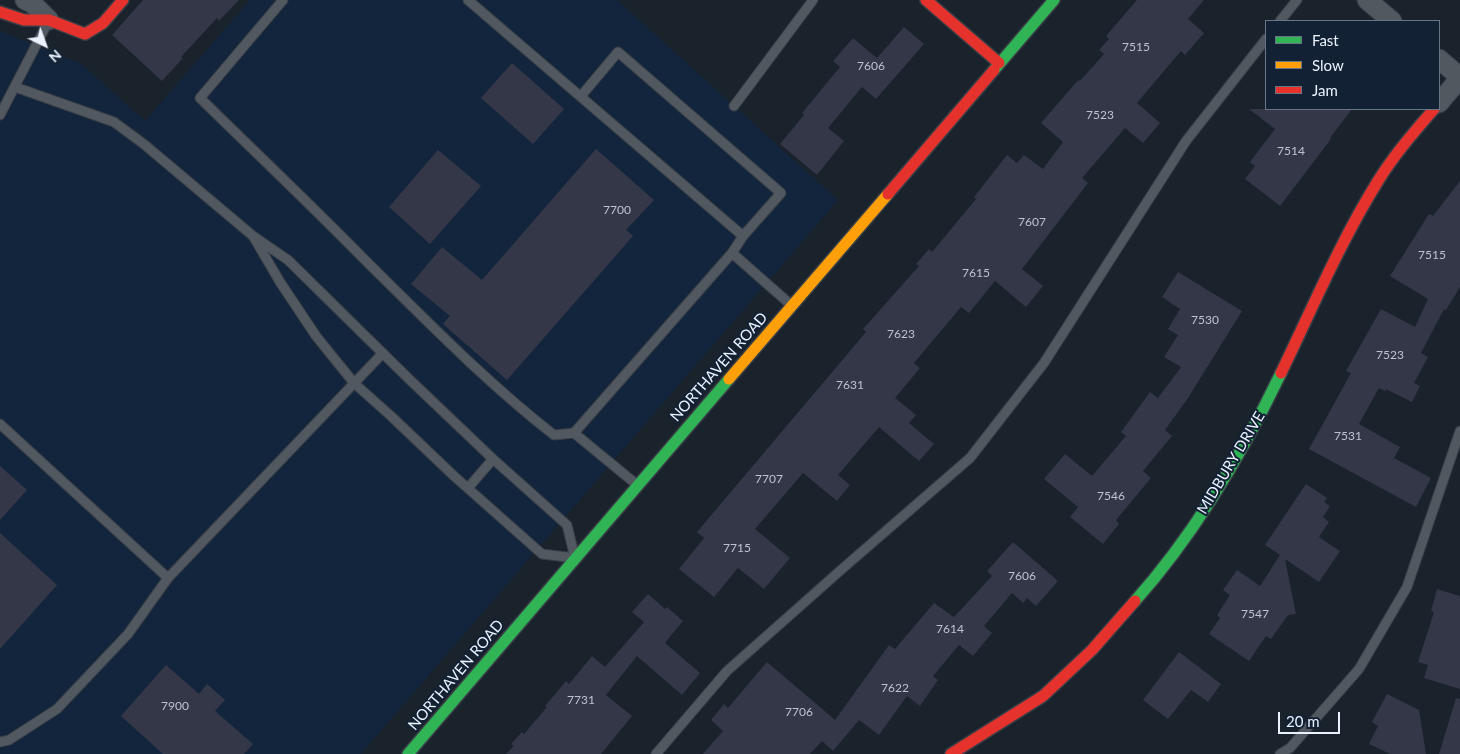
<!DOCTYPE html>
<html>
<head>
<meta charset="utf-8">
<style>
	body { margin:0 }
	#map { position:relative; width:1460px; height:754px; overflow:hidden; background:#1a222c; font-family:Lato,sans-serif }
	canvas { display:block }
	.legend { position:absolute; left:1265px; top:20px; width:175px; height:90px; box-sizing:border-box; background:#122134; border:1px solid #687584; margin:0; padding:6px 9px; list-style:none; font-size:15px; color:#eaf2fd }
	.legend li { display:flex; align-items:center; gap:10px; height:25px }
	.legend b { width:25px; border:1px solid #687584 }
	.north { position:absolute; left:20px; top:20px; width:50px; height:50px; -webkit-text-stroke:4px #122134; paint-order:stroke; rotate:138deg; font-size:14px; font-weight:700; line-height:20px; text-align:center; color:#eaf2fd }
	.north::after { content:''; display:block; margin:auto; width:18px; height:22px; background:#eaf2fd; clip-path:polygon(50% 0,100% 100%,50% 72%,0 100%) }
	.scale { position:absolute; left:1278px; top:712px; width:62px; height:22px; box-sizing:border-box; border:2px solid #eaf2fd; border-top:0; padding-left:6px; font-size:15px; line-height:18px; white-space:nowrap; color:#eaf2fd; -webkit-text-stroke:4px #122134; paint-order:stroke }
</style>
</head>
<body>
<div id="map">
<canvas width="1460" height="754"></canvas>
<ul class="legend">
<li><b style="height:6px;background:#30b455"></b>Fast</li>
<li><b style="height:6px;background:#ff9f0a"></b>Slow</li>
<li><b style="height:6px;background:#e5322d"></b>Jam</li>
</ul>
<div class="north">N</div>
<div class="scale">20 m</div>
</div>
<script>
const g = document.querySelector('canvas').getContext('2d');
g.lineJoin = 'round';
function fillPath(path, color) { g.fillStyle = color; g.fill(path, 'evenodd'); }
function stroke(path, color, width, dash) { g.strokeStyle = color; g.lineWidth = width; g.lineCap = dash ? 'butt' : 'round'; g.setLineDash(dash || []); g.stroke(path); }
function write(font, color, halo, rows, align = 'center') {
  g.font = font + ' Lato,sans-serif'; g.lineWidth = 4; g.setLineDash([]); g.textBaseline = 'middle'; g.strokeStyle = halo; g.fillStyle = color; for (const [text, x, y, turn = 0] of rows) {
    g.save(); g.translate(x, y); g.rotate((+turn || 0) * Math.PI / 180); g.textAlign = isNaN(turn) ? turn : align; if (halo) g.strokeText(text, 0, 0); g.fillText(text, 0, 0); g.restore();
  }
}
fillPath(new Path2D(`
	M250,0h367l221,200 -477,554h-361v-723l80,32 65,58z`), '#13253c');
fillPath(new Path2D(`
	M143,0h96l-20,21 -2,-3 -36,39 2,1 -21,23 -50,-46z
	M1137,0h67l-16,19 16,14 -19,22 -4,-4 -44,52 23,20 -17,20 -18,-15 -43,50 6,5 -66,86 21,17 -17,21 -31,-26 -26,32 -8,-6 -47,56 6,5 -25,30 21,17 -7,8 25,21 -15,17 -40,-34 -41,48 12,10 -13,16 -34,-28 -48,56 35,29 -26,31 -26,-21 -24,29 -35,-28 25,-31 -7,-6 169,-200 -3,-3 56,-63 -3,-2 13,-15 3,3 44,-53 -2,-2 33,-42 10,8 7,-8 19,14 20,-27 -22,-19 37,-43 2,1 24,-27 -5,-4 10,-11 -3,-3z
	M904,27l20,17 -48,55 -14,-12 -34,41 16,13 -27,34 -37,-31 24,-29 -2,-2 38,-46 -7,-6 20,-23 24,20z
	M512,63l52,46 -31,35 -52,-46z
	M1249,109h103l-22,29 1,1 -51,67 -35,-27 10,-13 -5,-4 25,-33z
	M596,149l58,51 -28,30 7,6 -126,144 -64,-56 7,-8 -39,-32 31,-37 40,33z
	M438,150l43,36 -51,58 -41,-37z
	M1460,181v106l-14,23 -2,-1 -23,44 7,4 -14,26 6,3 -8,16 -26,-13 -1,2 -6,-3 -20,36 41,23 -6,11 37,20 -15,29 -107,-58 42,-76 -5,-2 35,-62 34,18 13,-28 -38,-23 39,-62 4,2z
	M1178,272l64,39 -54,87 -23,32 7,6 -29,35 8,7 -35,42 3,4 -16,20 -33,-27 8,-10 -34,-28 21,-25 27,22 34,-40 -5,-4 29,-40 8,6 23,-31 -17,-10 14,-22 -10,-6 12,-20 -18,-12z
	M0,466l27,24 -27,30z
	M1306,484l21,14 -3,4 6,4 -7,11 6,5 -10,15 21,14 -21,31 -34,-23 11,55 -8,1 -17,24 -5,-3 -17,25 -40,-27 11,-16 -3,-3 13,-20 -7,-5 14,-20 23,16 20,-31 -15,-10z
	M0,533l57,52 -57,64z
	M1013,542l45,39 -22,25 -9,-8 -4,5 -11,-10 -28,33 8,7 -19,23 -14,-11 -26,31 5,4 -18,26 -13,-10 -28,39 -20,-15 -26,31 -11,-10 -12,13h-107l20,-23 -12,-11 13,-16 4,4 39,-46 68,58 54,-75 6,4 39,-46 20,14 38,-41 -5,-5z
	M1437,589l23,7v93l-36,-11 4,-13 -10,-3 16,-50 -3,-1z
	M648,594l17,15 2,-2 16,14 -18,22 35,30 -18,22 -45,-39 -31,39 26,21 -31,38h-95l8,-8 -3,-2 11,-12 2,2 23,-27 -2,-1 21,-25 3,3 23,-28 13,11 39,-45 -12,-10z
	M1179,652l42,32 -13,18 -17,-12 -23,29 -25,-19z
	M166,665l33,29 8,-10 18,16 -10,11 38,33 -9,10h-81l-42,-38z
	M1387,694l32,16 7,44h-36l-21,-10 9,-18 -6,-4z
	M1456,698l4,1v55h-21z`), '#343748');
const lane = new Path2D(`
	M283,0l-83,98c55,54 111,107 165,162 61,60 121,122 189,175l20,-2
	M468,0l275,236 38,-43 -163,-141 -37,44
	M1280,21l17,-21
	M15,87l99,35 31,23 108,91 35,24 121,119 84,80 74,66 8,33 -33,-4 -88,-78 -62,-59 -38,-34 -38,-47 -36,-54 -27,-46
	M734,106l79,-106
	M0,115l47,-91
	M732,253l11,-17
	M0,424l168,154
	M636,484l-62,-51 158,-180 58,51
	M468,488l25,-29
	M0,742l9,-2 48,-31 71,-75 40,-56 215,-225
	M656,754l71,-83 115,-102 128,-111 74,-95 142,-222 80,-102
	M1280,754l10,-6 69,-79 48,-82 53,-156`);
const street = new Path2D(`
	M25,0l7,3 17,17
	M1367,0l25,21
	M1439,59l21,18
	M1439,103l21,-25`);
const fast = new Path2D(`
	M994,70l60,-70
	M1135,601c60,-67 107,-147 146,-228
	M408,754l321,-375`);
const slow = new Path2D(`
	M729,379l159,-185`);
const jam = new Path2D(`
	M926,0l73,63
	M0,12l24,8h25l36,14 18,-11 20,-23
	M888,194l106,-124
	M1281,373c31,-64 59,-131 97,-192 16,-26 36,-49 56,-72
	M951,754l92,-58 49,-46 43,-49`);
stroke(lane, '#383e46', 11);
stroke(street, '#383e46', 21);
stroke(fast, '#383e46', 14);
stroke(slow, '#383e46', 14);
stroke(jam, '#383e46', 14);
stroke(lane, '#51585f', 9);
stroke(street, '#51585f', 19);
stroke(fast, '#30b455', 11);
stroke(slow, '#ff9f0a', 11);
stroke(jam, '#e5322d', 11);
write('12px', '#bcc3d0', null, [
	["7515",1136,47],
	["7606",871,66],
	["7523",1100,115],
	["7514",1291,151],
	["7700",617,210],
	["7607",1032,222],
	["7515",1432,255],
	["7615",976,273],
	["7530",1205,320],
	["7623",901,334],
	["7523",1390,355],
	["7631",850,385],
	["7531",1348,436],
	["7707",769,479],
	["7546",1111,496],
	["7715",737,548],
	["7606",1022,576],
	["7547",1255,614],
	["7614",950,629],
	["7622",895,688],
	["7731",581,700],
	["7900",175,706],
	["7706",799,712]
]);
write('15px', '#eaf2fd', '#122134', [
	["NORTHAVEN ROAD",719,367,-49],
	["MIDBURY DRIVE",1231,463,-59],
	["NORTHAVEN ROAD",456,675,-50]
]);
</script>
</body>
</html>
